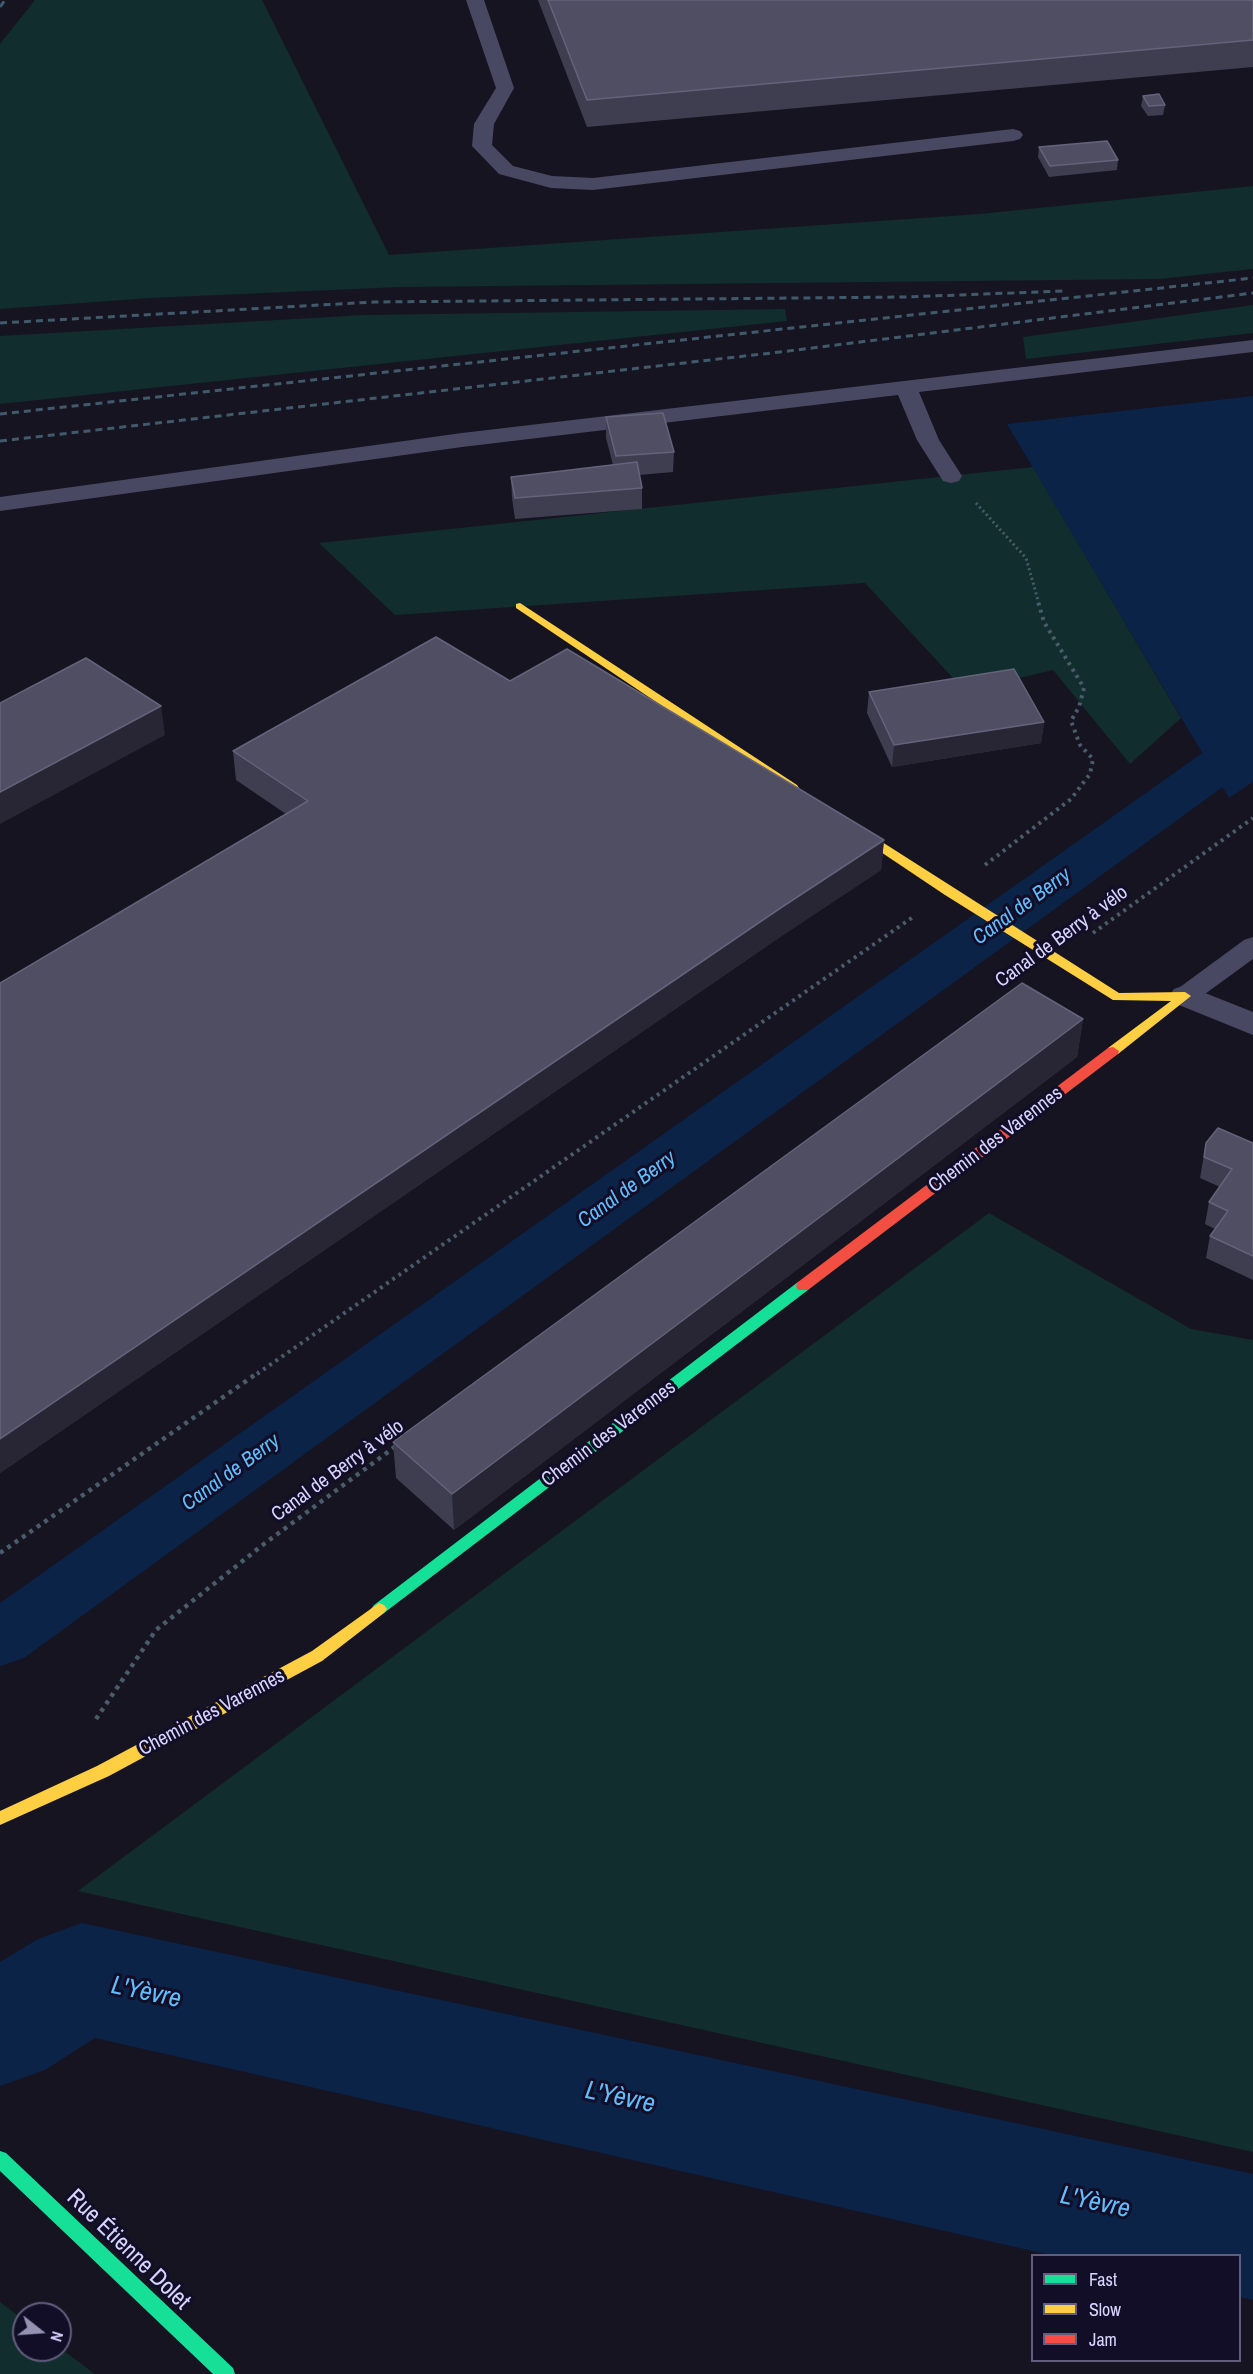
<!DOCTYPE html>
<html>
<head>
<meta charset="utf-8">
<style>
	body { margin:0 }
	#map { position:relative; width:1253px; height:2374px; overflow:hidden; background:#161421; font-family:"Archivo Narrow",sans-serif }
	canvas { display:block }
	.legend { position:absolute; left:1031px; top:2254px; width:210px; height:108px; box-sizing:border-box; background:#120e27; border:2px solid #615d7d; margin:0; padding:8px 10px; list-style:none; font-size:18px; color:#d8d4ff }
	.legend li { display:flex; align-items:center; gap:12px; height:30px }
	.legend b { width:30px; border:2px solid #615d7d }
	.north { position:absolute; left:12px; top:2302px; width:60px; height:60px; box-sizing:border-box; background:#120e27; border:2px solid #615d7d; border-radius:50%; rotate:107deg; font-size:16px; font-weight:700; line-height:24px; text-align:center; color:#d8d4ff }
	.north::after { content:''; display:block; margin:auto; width:21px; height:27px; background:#9491b1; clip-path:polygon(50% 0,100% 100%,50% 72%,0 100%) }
</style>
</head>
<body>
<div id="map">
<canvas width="1253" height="2374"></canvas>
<ul class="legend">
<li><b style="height:8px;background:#16e098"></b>Fast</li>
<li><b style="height:8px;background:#ffcf43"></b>Slow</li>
<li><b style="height:8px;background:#f24e42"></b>Jam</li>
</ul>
<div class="north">N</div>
</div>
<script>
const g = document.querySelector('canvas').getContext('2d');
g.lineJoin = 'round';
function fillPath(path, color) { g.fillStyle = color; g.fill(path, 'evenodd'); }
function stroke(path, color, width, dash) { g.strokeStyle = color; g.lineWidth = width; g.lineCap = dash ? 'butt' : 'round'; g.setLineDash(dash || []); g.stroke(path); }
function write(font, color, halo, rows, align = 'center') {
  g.font = font + ' "Archivo Narrow",sans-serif'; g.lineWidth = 6; g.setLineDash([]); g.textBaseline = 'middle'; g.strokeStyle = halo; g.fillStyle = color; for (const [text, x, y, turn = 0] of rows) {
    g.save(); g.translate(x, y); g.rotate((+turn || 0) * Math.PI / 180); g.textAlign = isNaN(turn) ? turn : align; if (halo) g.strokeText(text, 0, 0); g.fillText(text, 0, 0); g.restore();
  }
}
fillPath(new Path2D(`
	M35,0h227l127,255 591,-41 273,-28v83l-94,10 -759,8 -250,11 -150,11v-265z
	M1253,305v28l-227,26 -3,-22z
	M785,309l2,12 -787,83v-68l364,-21z
	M1033,467l148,251 -51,46 -77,-94 -88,21 -100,-108 -470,32 -76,-72z
	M989,1213l202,116 62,11v812l-1175,-261z
	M0,2302l24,18v30h36v-2l35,26h-95z`), '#122d2d');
fillPath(new Path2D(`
	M1253,396v386l-24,16 -222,-374z`), '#0b2347');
fillPath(new Path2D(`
	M1253,725v40l-1229,893 -24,8v-63l1235,-873z`), '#0b2347');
fillPath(new Path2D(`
	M82,1923l1171,251v126l-13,-3v-41h-185l-960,-218 -50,32 -45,16v-124l38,-23z`), '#0b2347');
stroke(new Path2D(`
	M976,503l50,55 12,42`), '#4a5b6a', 3, [2, 3]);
stroke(new Path2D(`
	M985,865l86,-66 19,-25 3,-15 -13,-14 -9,-24 8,-14 5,-19 -40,-66 -7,-24
	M1093,933l160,-115
	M257,1374l656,-457`), '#4a5b6a', 4, [3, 4.5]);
stroke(new Path2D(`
	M0,1553l259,-181
	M96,1719l60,-89 108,-86 132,-98`), '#4a5b6a', 4.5, [4, 5]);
fillPath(new Path2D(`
	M466,0h18l30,88 -20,36 -2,21 21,21 39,10 41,2 420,-49 7,2 3,4 -3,4 -7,2 -420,49 -42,-2 -52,-14 -27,-28 2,-22 22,-36z
	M1253,340v12l-334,40 20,48 23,36 -3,5 -8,2 -8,-2 -26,-41 -19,-45 -436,52 -462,64v-14l462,-64z
	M1253,937v22l-59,43 -9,3 -9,-3 -4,-6 4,-6 68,-50z`), '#484862');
fillPath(new Path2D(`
	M1185,985l68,27v23l-79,-32 -5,-7 5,-7z`), '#484862');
fillPath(new Path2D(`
	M803,1281l5,1 2,4 -2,4 -424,323 -5,2 -5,-2 -3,-4 3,-4 424,-323z
	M0,2151l6,2 227,215 2,6h-22l-213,-203z`), '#16e098');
fillPath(new Path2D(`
	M520,603l277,182 2,3 -2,3h-8l-273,-183v-4z
	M846,819l273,174 66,-1 6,4 -73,58h-10l-1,-3 1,-3 63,-47 -58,-1 -168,-105 -103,-69 -2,-3z
	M379,1603l5,2 3,4 -3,4 -62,48 -213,115 -109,49v-14l97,-45 215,-115z`), '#ffcf43');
fillPath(new Path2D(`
	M1113,1047l6,4 -1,3 -310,236h-10l-2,-4 2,-4 310,-234z`), '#f24e42');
stroke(new Path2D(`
	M0,7l5,-7
	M0,323l374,-21 531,-5 159,-6
	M0,414l1253,-136
	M0,441l780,-89 473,-59`), '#415a6b', 3, [7, 5]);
fillPath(new Path2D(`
	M538,0h715v67l-666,60z
	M1143,96l22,9 -2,10 -15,1 -7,-10z
	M1039,147l79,13 -1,10 -68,7 -11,-20z
	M606,417l68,35 -1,20 -34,3 3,13v21l-127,10 -3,-21 -1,-21 102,-12 -7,-27z
	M510,681l374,159 -3,30 -101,67 -780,536v-490l286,-169 -50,-34 -3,-29z
	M869,692l175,30 -3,21 -149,24 -25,-54z
	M1083,1019l-6,38 -623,473 -58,-52 -3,-36z
	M1206,1143h47v137l-47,-22 4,-22 5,-7 -10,-5 4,-22 11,-15 -20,-9z`), '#3f3d50');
fillPath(new Path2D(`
	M161,706l4,29 -165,89v-32z
	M1044,722l-3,21 -149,24 2,-22z
	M884,840l-3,30 -101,67 -780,536v-34l782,-532z
	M1083,1019l-6,38 -623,473 -2,-36z`), '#282635');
const building = new Path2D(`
	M548,0h705v40l-666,60z
	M1159,94l6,11 -16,1 -6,-10z
	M1107,141l11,19 -68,6 -11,-19z
	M663,413l11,39 -58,4 -10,-39z
	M637,462l5,26 -127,10 -4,-21z
	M436,637l74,44 57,-32 317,191 -102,67 -782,532v-456l308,-182 -75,-50z
	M86,658l75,48 -161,86v-89z
	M1014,669l30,53 -150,23 -25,-53z
	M1022,983l61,36 -631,475 -59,-52z
	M1218,1128l35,15v113l-43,-20 18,-25 -19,-9 23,-33 -28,-12 2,-14z`);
fillPath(building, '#504e63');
stroke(building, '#65637b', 1.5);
write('20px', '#d8d4ff', '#120e27', [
	["Canal de Berry à vélo",1062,937,-36],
	["Chemin des Varennes",996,1140,-37],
	["Chemin des Varennes",609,1434,-37],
	["Canal de Berry à vélo",338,1471,-36],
	["Chemin des Varennes",212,1713,-28]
]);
write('italic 21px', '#62bdff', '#120e27', [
	["Canal de Berry",1022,907,-36],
	["Canal de Berry",627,1190,-36],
	["Canal de Berry",231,1473,-36]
]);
write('24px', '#d8d4ff', '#120e27', [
	["Rue Étienne Dolet",128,2250,44]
]);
write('italic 26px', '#62bdff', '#120e27', [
	["L'Yèvre",146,1993,12],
	["L'Yèvre",620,2098,12],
	["L'Yèvre",1095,2203,12]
]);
</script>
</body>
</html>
